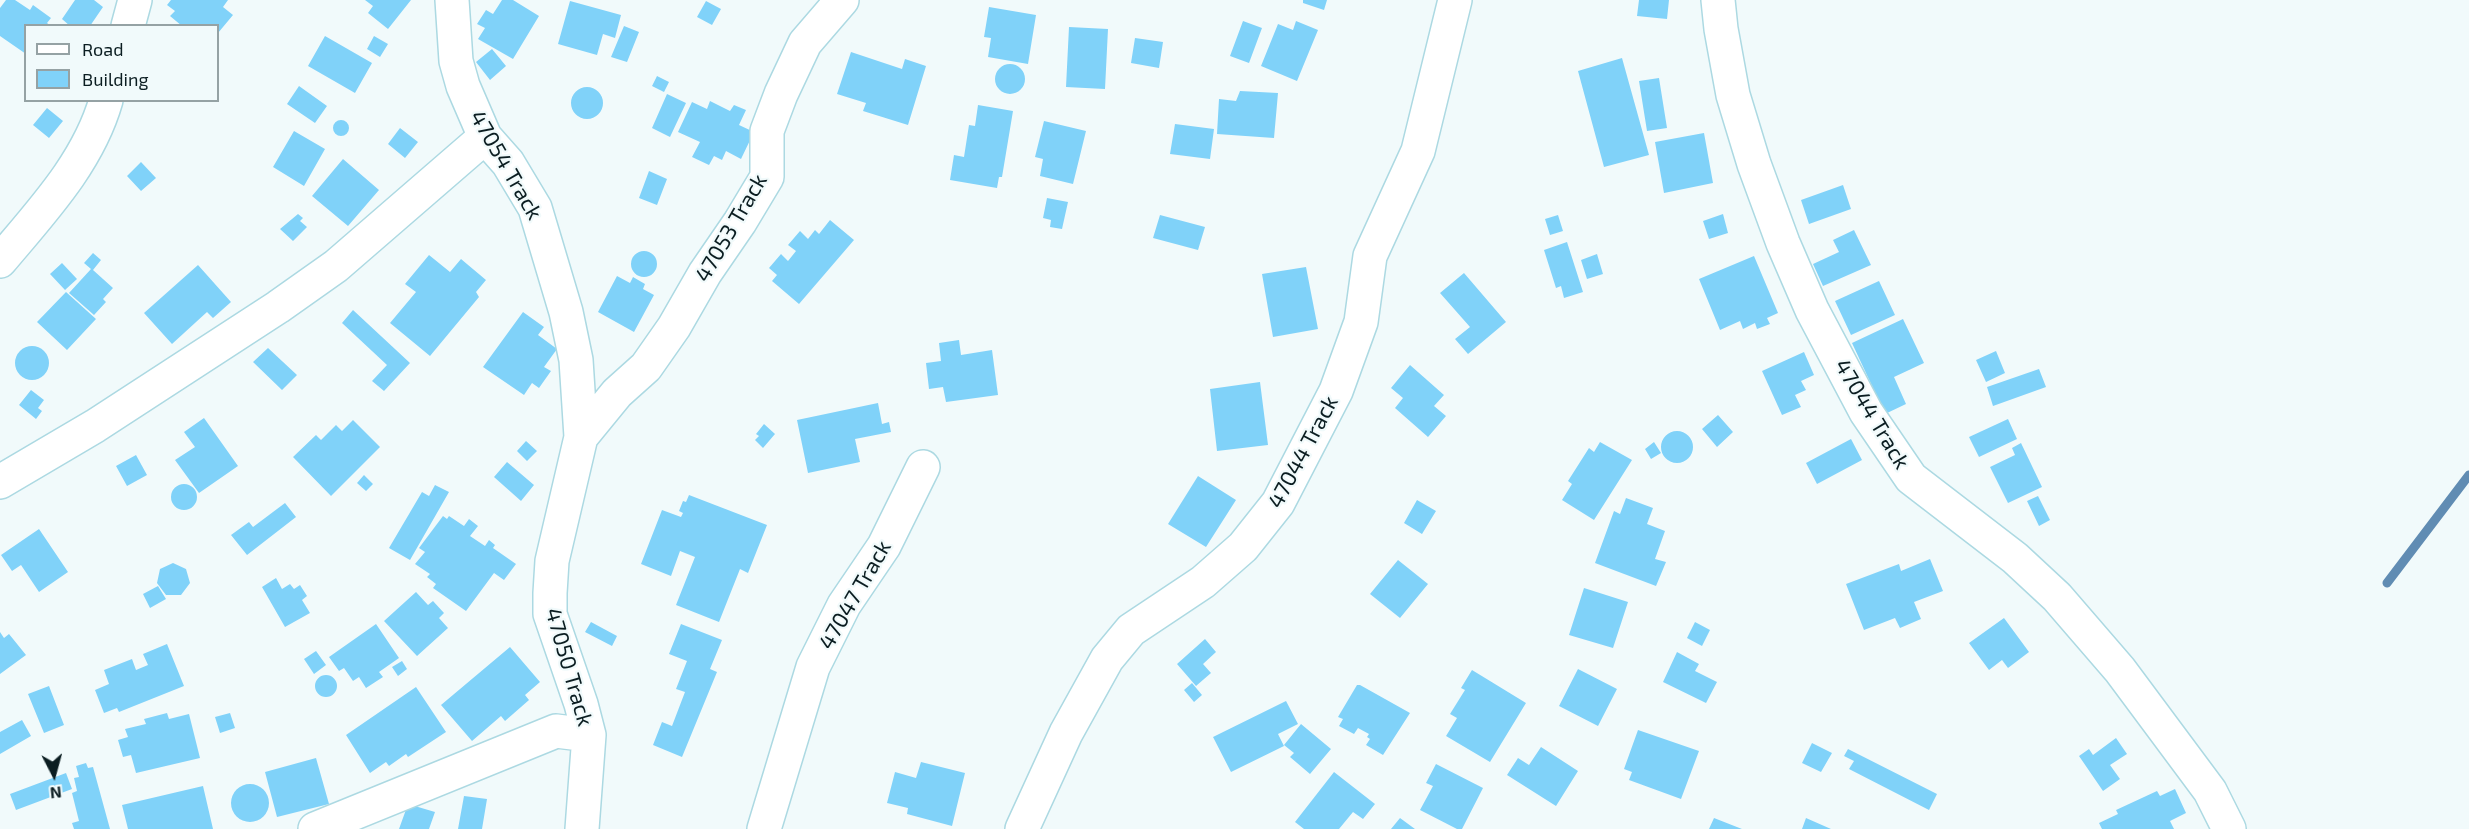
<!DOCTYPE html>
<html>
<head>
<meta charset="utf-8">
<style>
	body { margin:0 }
	#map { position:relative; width:2469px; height:829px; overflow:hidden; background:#f1fafb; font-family:"Exo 2",sans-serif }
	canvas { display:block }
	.legend { position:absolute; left:24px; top:24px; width:195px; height:78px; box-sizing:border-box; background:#f1fafb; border:2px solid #95a2a4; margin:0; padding:8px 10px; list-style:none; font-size:18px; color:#0b1d21 }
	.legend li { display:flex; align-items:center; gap:12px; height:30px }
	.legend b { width:30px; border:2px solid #95a2a4 }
	.north { position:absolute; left:24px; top:745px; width:60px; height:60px; -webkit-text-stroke:4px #f1fafb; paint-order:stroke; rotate:174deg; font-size:16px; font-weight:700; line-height:24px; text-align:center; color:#0b1d21 }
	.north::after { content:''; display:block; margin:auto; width:21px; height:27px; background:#0b1d21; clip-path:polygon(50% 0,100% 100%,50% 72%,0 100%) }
</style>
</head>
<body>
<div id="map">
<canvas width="2469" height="829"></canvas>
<ul class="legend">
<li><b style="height:8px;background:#fff"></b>Road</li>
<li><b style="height:16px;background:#80d2f9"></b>Building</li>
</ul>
<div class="north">N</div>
</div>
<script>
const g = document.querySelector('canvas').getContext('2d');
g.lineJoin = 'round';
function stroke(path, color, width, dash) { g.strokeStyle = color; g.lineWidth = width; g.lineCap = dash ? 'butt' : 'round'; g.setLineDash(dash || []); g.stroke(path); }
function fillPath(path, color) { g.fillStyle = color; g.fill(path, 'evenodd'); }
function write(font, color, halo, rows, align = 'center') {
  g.font = font + ' "Exo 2",sans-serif'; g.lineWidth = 4.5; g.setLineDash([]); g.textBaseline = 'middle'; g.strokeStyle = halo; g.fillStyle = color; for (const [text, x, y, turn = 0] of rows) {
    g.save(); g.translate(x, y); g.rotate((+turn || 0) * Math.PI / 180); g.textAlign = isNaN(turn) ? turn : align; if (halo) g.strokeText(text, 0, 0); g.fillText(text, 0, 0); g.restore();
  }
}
stroke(new Path2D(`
	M2387,583l82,-108`), '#608cb3', 9);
fillPath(new Path2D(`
	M6,0h9l15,10 3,-5 18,13 -4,5 4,3h-25v28l-26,-18v-28z
	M75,0h19l9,7 -13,19h-20l-8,-7z
	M171,0h57l-5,7 10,8 -15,18v-7h-36l-12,-10 5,-5 -8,-6z
	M365,0h46l-23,29 -20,-16 5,-7z
	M502,0h11l26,16 -26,43 -35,-20 7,-11 -8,-4 9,-14 7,4z
	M1303,0h24l-3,10 -21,-7z
	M1639,0h30l-2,19 -30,-3z
	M570,1l51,14 -6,23 -12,-4 -6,21 -39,-11z
	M706,1l15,8 -9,16 -15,-8z
	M989,7l47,8 -8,49 -40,-7 3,-19 -7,-1z
	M1243,21l19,7 -13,35 -19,-7z
	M1296,21l22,9 -21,51 -36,-15 17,-42 15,6z
	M624,26l15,6 -12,30 -16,-5z
	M1069,27l39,2 -3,60 -39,-2z
	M325,36l47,27 -17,30 -47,-27z
	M374,36l14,8 -8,13 -13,-8z
	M1135,38l28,4 -4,26 -28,-5z
	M492,49l14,17 -16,14 -14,-18z
	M851,52l51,17 3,-10 21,7 -18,59 -45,-14 3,-8 -29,-9z
	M1622,58l27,97 -45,12 -26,-96z
	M995 79a15 15 0 1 1 30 0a15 15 0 1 1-30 0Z
	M657,76l12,6 -5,10 -12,-6z
	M1659,78l8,50 -20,3 -8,-50z
	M299,86l28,20 -12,17 -28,-19z
	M571 103a16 16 0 1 1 32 0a16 16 0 1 1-32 0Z
	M1240,91l38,2 -4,45 -57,-4 2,-35 17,2z
	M667,94l19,9 -16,34 -18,-9z
	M710,101l20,10 4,-6 12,5 -7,15 15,7 -13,27 -15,-8 -4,9 -8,-4 -5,9 -17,-8 8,-15 -22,-10 14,-30 15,7z
	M978,105l35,6 -11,66h-3l-2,11 -47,-8 4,-25 10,2 5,-32 6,1z
	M47,108l16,13 -14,17 -16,-13z
	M333 128a8 8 0 1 1 16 0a8 8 0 1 1-16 0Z
	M1044,121l42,10 -13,53 -33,-8 3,-17 -8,-2z
	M1175,124l39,5 -4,30 -40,-5z
	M400,128l18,14 -13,16 -17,-14z
	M294,131l31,18 -21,37 -31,-19z
	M1704,133l9,50 -49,10 -9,-51z
	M343,159l36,31 -31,36 -36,-30z
	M141,162l15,16 -15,13 -14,-15z
	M649,171l18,8 -10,26 -18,-7z
	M1843,185l8,24 -42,15 -8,-24z
	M1047,198l21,4 -6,27 -12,-2 1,-7 -8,-2z
	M298,214l5,4 -3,3 7,6 -14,14 -13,-12z
	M1723,214l5,19 -19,6 -6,-18z
	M1160,215l45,12 -7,23 -45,-12z
	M1558,215l5,16 -13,4 -5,-16z
	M830,220l24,20 -55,64 -27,-23 5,-6 -8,-7 12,-14 7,7 8,-10 -8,-6 12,-14 8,8 7,-9 4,4z
	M1854,230l17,35 -48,21 -10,-22 26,-12 -6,-12z
	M1567,242l16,50 -19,6 -3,-12 -5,2 -12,-38z
	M631 264a13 13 0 1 1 26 0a13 13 0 1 1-26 0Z
	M93,253l8,7 -8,10 20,18 -10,11 3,3 -12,13 -25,-22 22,-24 -7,-6z
	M1597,254l6,20 -16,5 -6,-19z
	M429,255l21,17 11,-13 25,21 -10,12 3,5 -49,59 -40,-33 26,-31 -11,-8z
	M1754,256l24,57 -11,5 3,6 -13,5 -2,-6 -12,6 -3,-8 -20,9 -21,-51z
	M62,263l15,16 -12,11 -15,-16z
	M198,265l33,37 -18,16 -6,-6 -35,32 -28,-31z
	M1306,267l12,62 -45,8 -11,-63z
	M1464,273l42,49 -38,32 -13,-15 15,-12 -30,-34z
	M617,276l13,7 3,-6 12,7 -2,5 11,6 -20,37 -36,-20z
	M1879,281l16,34 -44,20 -16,-34z
	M66,292l30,27 -29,31 -30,-28z
	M353,310l57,53 -26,28 -12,-10 15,-16 -45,-42z
	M523,312l21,15 -6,8 19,14 -13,18 7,4 -12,17 -7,-5 -8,12 -41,-28z
	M1903,319l21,44 -30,14 12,27 -21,10 -33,-71z
	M959,340l2,15 31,-5 6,45 -52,7 -3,-15 -14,2 -3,-26 15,-2 -2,-18z
	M15 363a17 17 0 1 1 34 0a17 17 0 1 1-34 0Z
	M268,348l29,27 -15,15 -29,-28z
	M1996,351l9,22 -19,9 -10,-22z
	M1804,352l10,23 -13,6 5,9 -11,5 6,12 -19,8 -20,-44z
	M1410,365l34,30 -10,11 12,10 -18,21 -33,-29 8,-10 -12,-10z
	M2039,369l7,18 -53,19 -6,-19z
	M1260,382l8,63 -51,6 -7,-62z
	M31,390l13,10 -6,8 4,3 -6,8 -17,-14z
	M878,403l4,21 7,-2 2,10 -36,7 5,23 -52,11 -11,-53z
	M1718,415l15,17 -16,15 -15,-18z
	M204,418l34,48 -39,27 -24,-33 20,-13 -11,-15z
	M2008,419l9,20 -38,18 -10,-20z
	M353,420l27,27 -49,49 -38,-39 23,-22 5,5 15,-15 6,6z
	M764,424l11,10 -12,14 -8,-8 4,-4 -3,-2z
	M1661 447a16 16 0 1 1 32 0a16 16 0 1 1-32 0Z
	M1851,439l11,21 -45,24 -11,-21z
	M526,441l11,10 -10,10 -10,-10z
	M1600,442l32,18 -38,60 -32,-20 10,-16 -4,-3 21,-33 5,4z
	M1654,442l7,11 -10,6 -6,-10z
	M2021,443l21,44 -34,16 -18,-36 25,-12 -3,-7z
	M136,455l11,20 -20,11 -11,-20z
	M507,462l27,23 -13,16 -27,-24z
	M364,475l9,9 -7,7 -9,-8z
	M1198,476l38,24 -30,47 -38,-23z
	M171 497a13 13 0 1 1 26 0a13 13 0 1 1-26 0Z
	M435,485l14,7 -39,68 -21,-12 33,-56 7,4z
	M689,495l78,30 -19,48 -8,-4 -21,53 -43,-17 19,-48 -15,-6 -9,25 -30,-12 21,-54 19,7 2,-4 -4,-2 4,-10 3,1z
	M2038,496l12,24 -11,6 -12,-25z
	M1626,498l27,10 -6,16 18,7 -10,28 11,3 -10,24 -61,-23 19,-52 6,3z
	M1417,500l19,11 -14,23 -18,-11z
	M285,503l11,14 -49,38 -16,-20 18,-13 4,5z
	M443,516l4,3 2,-3 15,10 5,-7 9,7 -8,10 15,10 4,-6 6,5 -2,3 23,16 -12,16 -10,-7 -28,38 -33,-23 3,-4 -9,-7 3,-3 -15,-10 10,-12 -6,-4z
	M39,529l29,43 -29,20 -18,-27 -9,6 -11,-16z
	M1930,559l13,32 -29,11 7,17 -21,9 -5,-10 -31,12 -18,-46 53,-20 2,7z
	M1398,560l30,24 -28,34 -30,-24z
	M173,563l13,6 4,14 -9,12h-15l-9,-12 3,-14z
	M276,578l6,11 8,-5 4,5 6,-4 7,11 -5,4 8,13 -25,14 -23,-40z
	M158,586l8,13 -16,9 -7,-14z
	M1584,588l44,14 -15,46 -44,-13z
	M416,592l12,13 5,-4 11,12 -5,5 9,10 -31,28 -33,-35z
	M2004,618l25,34 -21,16 -6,-8 -13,10 -20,-27z
	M591,622l26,14 -5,10 -27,-14z
	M1695,622l15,8 -8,16 -15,-8z
	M376,624l23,34 -20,14 4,5 -17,11 -7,-11 -6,4 -9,-13 -5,3 -10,-14z
	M681,624l41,16 -12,29 7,3 -35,85 -29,-12 9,-23 10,4 13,-34 -9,-3 11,-28 -18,-7z
	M0,632l4,6 5,-4 17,21 -26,19z
	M1205,639l11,13 -13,12 8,9 -15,13 -19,-22z
	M167,644l17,42 -65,26 -2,-4 -13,5 -9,-23 14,-6 -5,-14 28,-11 4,11 12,-5 -5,-11z
	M510,647l30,35 -15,13 4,5 -24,21 -4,-5 -29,25 -31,-36z
	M316,651l10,14 -12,9 -10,-15z
	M1677,652l22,12 -4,7 22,11 -11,21 -43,-21z
	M402,661l5,8 -9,7 -6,-9z
	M1578,669l39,20 -19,37 -39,-20z
	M1472,670l54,33 -36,59 -44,-26 11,-18 -7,-4 15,-24 -4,-2z
	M315 686a11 11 0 1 1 22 0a11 11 0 1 1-22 0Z
	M1192,683l10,12 -8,7 -10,-12z
	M1357,685h3l50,28 -27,42 -17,-10 4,-6 -3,-2 2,-3 -11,-6 -4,6 -15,-8 4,-7 -5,-2z
	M49,686l15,39 -20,8 -16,-39z
	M416,687l30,45 -38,25 -2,-3 -17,12 -3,-4 -16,11 -24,-38z
	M1286,701l12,23 -20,10 6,12 -53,26 -18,-35z
	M167,713l2,6 20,-5 11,44 -64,15 -5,-18 -8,2 -5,-17 10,-3 -3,-8 21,-5 -2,-5z
	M230,713l5,15 -15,5 -5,-16z
	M22,720l9,16 -31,18v-22z
	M1301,724l30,25 -21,25 -20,-17 4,-4 -10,-8z
	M1638,730l61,21 -18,48 -52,-19 3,-8 -8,-3z
	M2116,738l11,16 -17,11 10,14 -17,12 -24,-35 10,-7 4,6z
	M1812,743l20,10 -11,19 -19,-9z
	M1541,747l37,24 -22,35 -49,-31 11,-17 11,7z
	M1848,749l89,45 -8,16 -80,-41 5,-8 -10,-5z
	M316,758l13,46 -52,13 -12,-45z
	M921,762l44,11 -13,53 -45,-12 1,-6 -21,-5 8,-31 21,6z
	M86,763l2,5 5,-1 17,62h-36l-2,-6 7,-2 -7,-28 5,-2 -3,-13 5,-1 -3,-11z
	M1436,764l47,24 -21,41h-5l-37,-19 13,-24 -7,-3z
	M1334,772l41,32 -12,15 -10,-7 -14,17h-35l-9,-7z
	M66,773l6,16 -56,21 -6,-16z
	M231 803a19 19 0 1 1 38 0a19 19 0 1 1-38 0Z
	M203,786l10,43h-85l-6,-24z
	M2175,789l11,24 -16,8 4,8h-72l-3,-6 19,-9 -2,-4 41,-19 3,5z
	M464,796l23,3 -5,30h-24z
	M408,804l27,8 -6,17h-30z
	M1400,818l15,11h-24z
	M1714,818l28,11h-33z
	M1806,818l25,11h-29z`), '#80d2f9');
const street = new Path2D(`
	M452,0l4,61 7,25 22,51 23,26 27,45 31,104 10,48 5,77 -29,124 -2,32v21l31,90 8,31 -7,94
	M1718,0l3,29 12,66 21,69 29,79 29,67 54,102 45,66 104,80 42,39 63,73 90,121 19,38
	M128,26l7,-26
	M0,261c41,-49 88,-98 106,-161
	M581,437l36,-44 29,-26 28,-40 31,-54 35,-51 27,-45v-46l14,-37 24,-51 37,-43
	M0,482l95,-56 183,-119 58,-41 149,-129
	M315,829l241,-98 33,4
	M764,829l49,-162 31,-62 40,-59 39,-79
	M1022,829l44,-96 41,-74 24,-29 72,-48 40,-35 35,-44 58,-112 25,-69 9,-66 48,-105 37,-151`);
stroke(street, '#acd9e2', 36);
stroke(street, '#fff', 33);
write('22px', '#0b1d21', '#f1fafb', [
	["47054 Track",506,165,60],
	["47053 Track",731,228,-60],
	["47044 Track",1872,414,59],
	["47044 Track",1303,452,-62],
	["47047 Track",855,595,-60],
	["47050 Track",569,667,74]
]);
</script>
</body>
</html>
